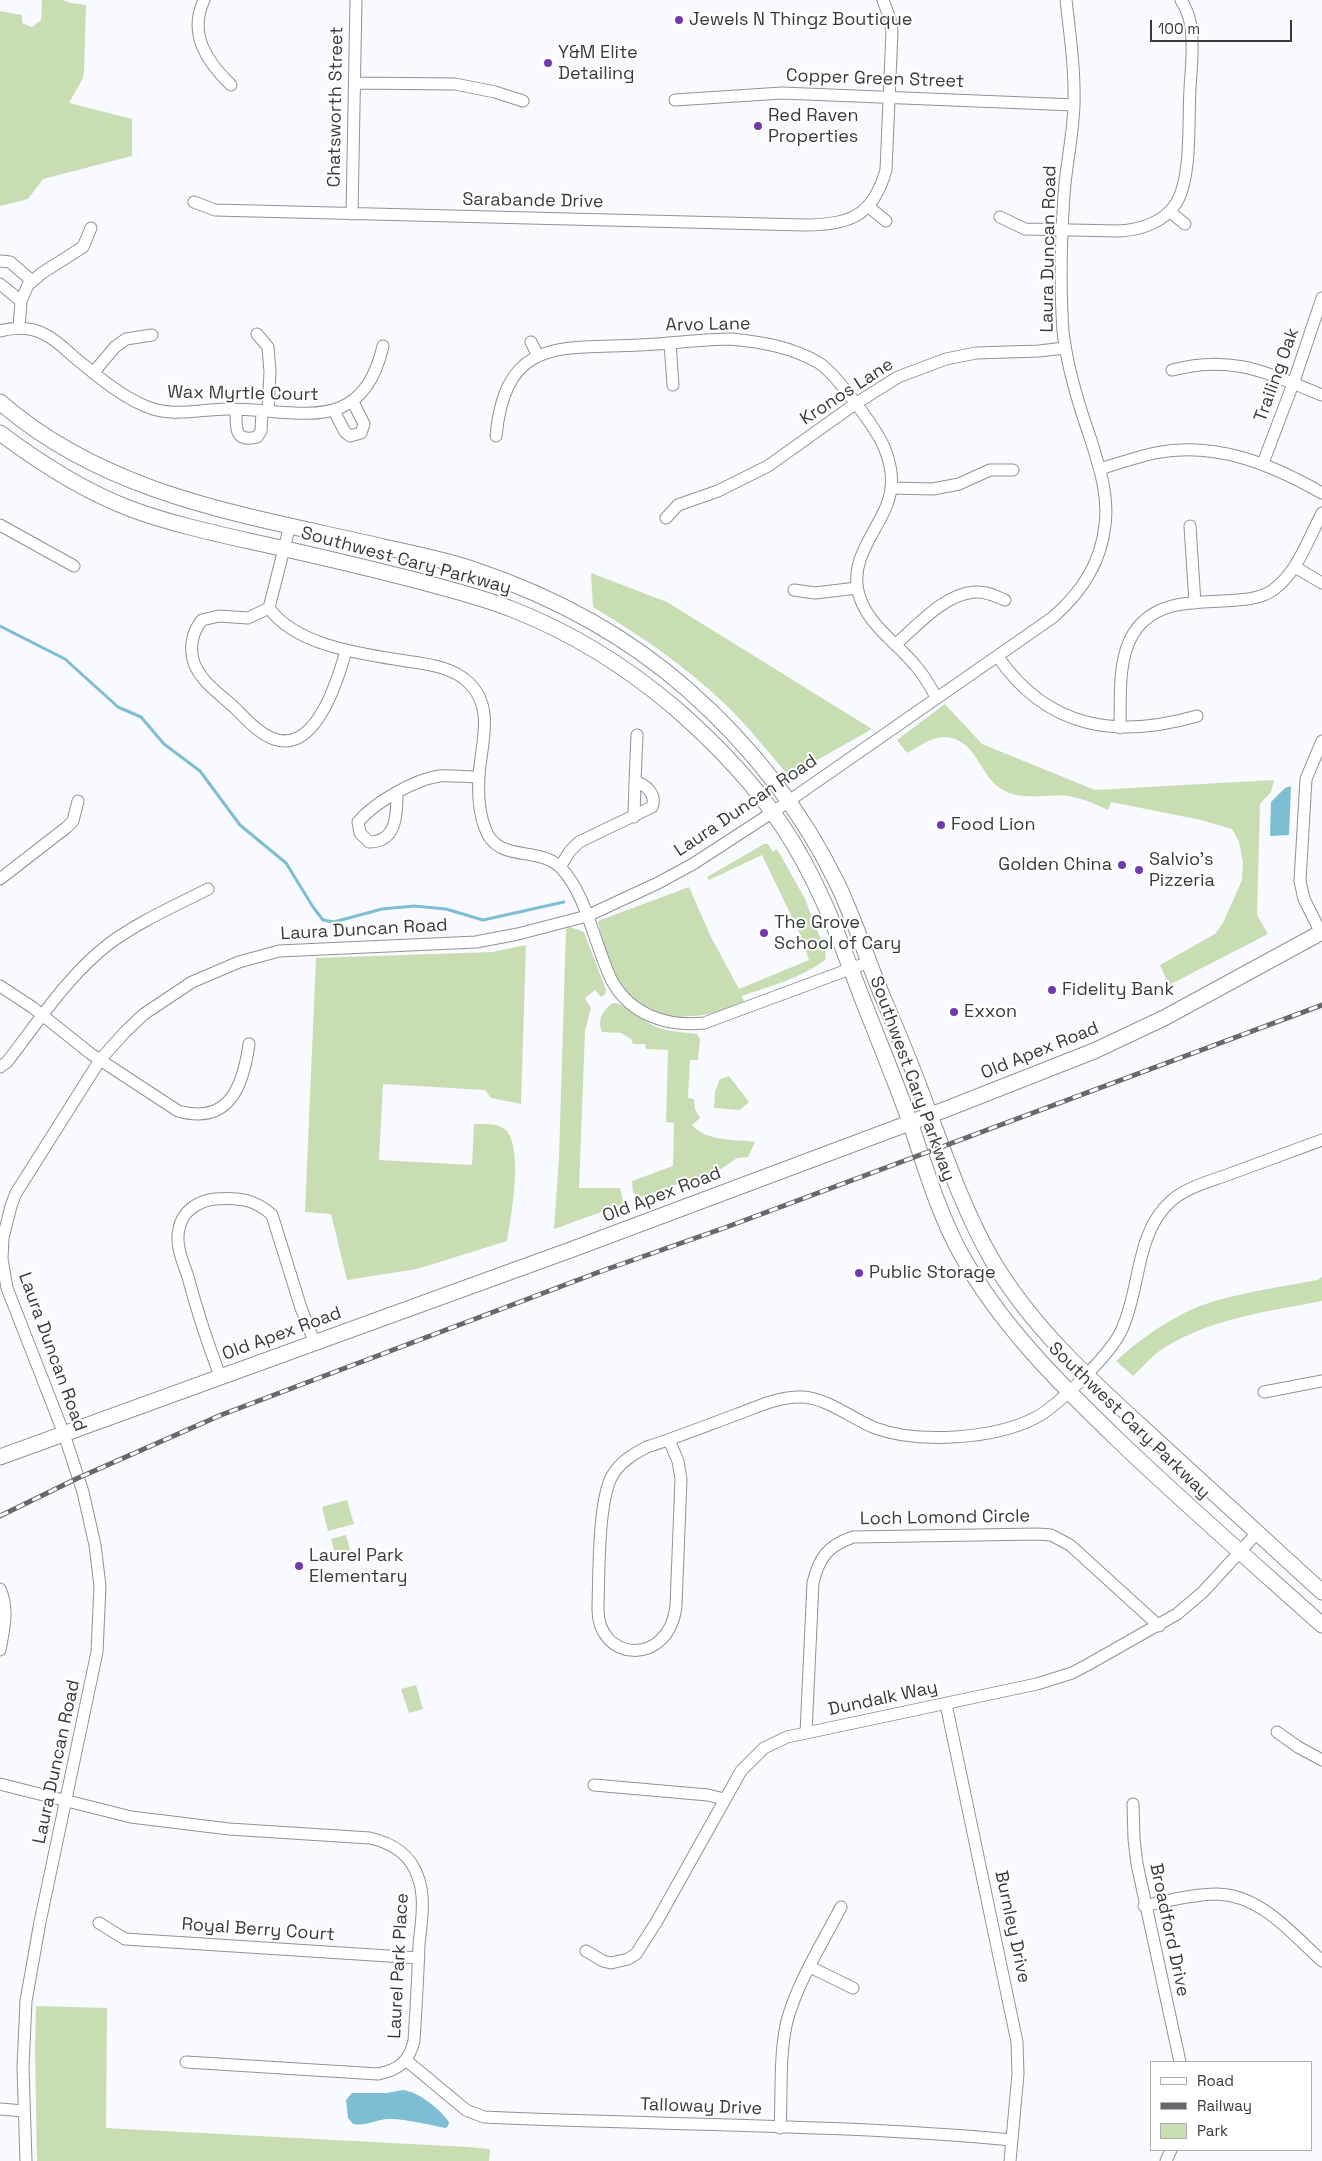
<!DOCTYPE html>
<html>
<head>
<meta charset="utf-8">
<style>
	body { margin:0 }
	#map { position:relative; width:1322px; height:2161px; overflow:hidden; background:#f8faff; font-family:"Space Grotesk",sans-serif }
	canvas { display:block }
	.legend { position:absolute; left:1150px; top:2061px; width:162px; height:90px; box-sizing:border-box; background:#fff; border:1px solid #afb0b1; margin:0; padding:6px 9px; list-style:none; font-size:15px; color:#383a3d }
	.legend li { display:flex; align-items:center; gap:10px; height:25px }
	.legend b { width:25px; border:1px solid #afb0b1 }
	.scale { position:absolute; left:1150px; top:20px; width:142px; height:22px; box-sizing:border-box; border:2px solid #383a3d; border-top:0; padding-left:6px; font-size:15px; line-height:18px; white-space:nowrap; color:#383a3d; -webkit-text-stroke:4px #fff; paint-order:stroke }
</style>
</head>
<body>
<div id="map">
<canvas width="1322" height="2161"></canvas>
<ul class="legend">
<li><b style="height:6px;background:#fff"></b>Road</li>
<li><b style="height:6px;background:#66686b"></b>Railway</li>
<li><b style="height:14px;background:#c9ddb3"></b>Park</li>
</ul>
<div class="scale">100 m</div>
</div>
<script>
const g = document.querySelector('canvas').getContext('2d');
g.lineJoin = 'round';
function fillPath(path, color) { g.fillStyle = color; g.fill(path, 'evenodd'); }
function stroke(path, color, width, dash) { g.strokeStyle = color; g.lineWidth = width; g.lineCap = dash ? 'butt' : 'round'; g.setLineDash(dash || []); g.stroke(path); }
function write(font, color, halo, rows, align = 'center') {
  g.font = font + ' "Space Grotesk",sans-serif'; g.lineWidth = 4; g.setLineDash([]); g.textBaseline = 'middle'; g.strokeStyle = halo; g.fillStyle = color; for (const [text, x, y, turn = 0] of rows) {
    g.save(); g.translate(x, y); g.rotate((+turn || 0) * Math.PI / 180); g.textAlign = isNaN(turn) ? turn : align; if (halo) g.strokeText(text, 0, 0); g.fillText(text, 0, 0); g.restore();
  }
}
fillPath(new Path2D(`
	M42,0h20l9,3 15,2 -2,67 -1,6 -14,25 63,16v37l-89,23 -15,20 -28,7v-195l22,4v8l10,4 9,-7z
	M591,573l76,29 205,127 -83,47c-21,-24 -41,-50 -64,-72 -40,-38 -85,-69 -132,-97z
	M945,704l37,40 113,46 179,-10 -3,12 -11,12 -3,111 11,19 -99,51 -9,-20 55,-31 8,-11 19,-43 1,-17 -4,-21 -7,-13 -31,-9 -90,-18 -3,8c-13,-6 -26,-12 -40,-14 -21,-2 -46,5 -65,-6 -24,-13 -25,-50 -57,-53 -14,-1 -28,10 -39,16l-10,-13z
	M764,844h4l5,8 3,-3 4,5 25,45 20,51 1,9c-24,19 -56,27 -84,37l2,5c-33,19 -96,26 -121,-11 -14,-21 -20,-45 -25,-69l91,-34 22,50 28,52 70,-29 -8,-24 -39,-81 -53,25 -2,-3z
	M570,927l14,5 22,58 -1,4 -4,3 -6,-7 -10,8 6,10 -6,23 -6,157h41l4,16 -70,25 5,-71 7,-229z
	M526,945l-5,159 -30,-6 -6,-8 -102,-6 -4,76 93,5 2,-41c10,0 26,-1 33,7 16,21 4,85 0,110l-90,28 -70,11 -16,-66 -26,-2 11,-254 176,-6z
	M613,1003c15,1 28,17 41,23 13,6 30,6 43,8l3,5 -2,21h-8l-2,38 6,1 1,10 5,9 -8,7c15,17 42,14 63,17l-7,15 -11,1 -16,11 -80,28 -8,-4 -1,-12 41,-15 1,-43 -8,-1 2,-72 -22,-1 -1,-5h-12l-2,-5 -10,-6 -19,-1c-5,-12 1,-23 11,-29z
	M729,1076l20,26 -9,8 -26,-2 1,-16 5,-13z
	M1322,1277v24c-57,11 -116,18 -164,51 -9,7 -17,17 -25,24l-17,-15c30,-27 66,-52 106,-62 31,-8 63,-13 95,-19z
	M347,1500l7,24 -26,7 -6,-24z
	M346,1535l5,18 -15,4 -5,-18z
	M416,1685l7,24 -14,4 -8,-24z
	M36,2006l71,2 -1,120 362,19 22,2 -1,12h-452l-2,-113z`), '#c9ddb3');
fillPath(new Path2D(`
	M1291,786l-2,49 -19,1 1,-34 14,-14z
	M403,2090c16,2 37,19 46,32l-1,4 -2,2c-16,-3 -43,-10 -59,-9 -12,1 -20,7 -34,5l-5,-6 -2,-18 6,-7h35z`), '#7ebed2');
stroke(new Path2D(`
	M0,626l65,33 53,48 23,10 23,27 36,27 40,54 46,38 27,44 10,13 11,2 48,-13 32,-3 32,3 37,11 81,-18`), '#7ebed2', 3);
const minor = new Path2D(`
	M204,0c-16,34 3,62 27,85
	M355,83l100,1 40,8 28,9
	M675,100l107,-7 292,12
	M194,202l21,8 590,15c45,0 68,-9 81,-55l6,-139 -2,-12 -7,-19
	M869,207l17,14
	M1170,212l15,12
	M352,214l4,-214
	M1000,217l25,12 94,2c22,-1 46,-9 58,-29 15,-27 11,-82 13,-113 1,-20 4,-41 1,-61 -1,-10 -5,-20 -10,-28
	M0,261l10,1 22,19
	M0,284l21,17
	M19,328l2,-27 7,-16 14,-12 41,-26 8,-19
	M0,331c15,-4 30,-4 44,3 11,5 21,15 30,23 22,18 45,38 71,49 27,12 55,3 83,3 70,0 134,29 155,-63
	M257,334l11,13 2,25 -2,39
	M531,342l7,14
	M670,343l3,42
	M1172,370c60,-16 95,3 150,25
	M93,373l22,-26 11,-8 26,-4
	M236,410c0,17 -2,33 21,27l4,-6 1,-20
	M334,411l11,21 5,4 11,-3 3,-9 -11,-22
	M496,436c10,-100 64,-87 144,-91 31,-1 61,-6 91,-6 31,3 61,8 88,24 16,10 57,65 65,84 5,11 9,28 7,41 -3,34 -42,64 -33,103 7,32 37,50 57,74 9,10 15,21 21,32
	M1263,463l30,-79 29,-86
	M1100,469c19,-6 37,-12 55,-16 60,-12 116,11 167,40
	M891,488l42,1 26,-5 31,-14h23
	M666,518l12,-13 40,-14 50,-25 87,-62 43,-27 48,-18 30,-6 63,-2 26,-3
	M0,525l74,41
	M290,525l-21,83c27,38 93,46 137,53 21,3 47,6 63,22 26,25 12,61 10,93 -1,16 0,37 6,52 12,36 54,17 76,40 26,27 34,79 51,113 19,34 55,46 92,42l165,-61
	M1190,526l5,77
	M1295,567l27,16
	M794,590l21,3 42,-5
	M269,608l-21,10 -29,-2 -17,4c-10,12 -13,28 -8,43 7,19 27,32 41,45 11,11 24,26 39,31 42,15 64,-60 72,-88
	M896,644c22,-19 48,-50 79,-52 11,-1 20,4 30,8
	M998,657c50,72 119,82 199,59
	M1120,728c1,-48 -6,-106 52,-122 16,-4 33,-4 50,-5 17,-1 37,-1 51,-11 25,-18 35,-51 49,-77
	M397,793c0,21 0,49 -28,49l-9,-9 -2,-11c17,-20 56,-42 81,-46 13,-1 27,1 40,1
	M634,817l1,-35
	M560,867l10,-16 9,-9 73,-35c5,-12 -6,-23 -17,-25l2,-47
	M0,879l67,-52 6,-6 5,-20
	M1321,933l-17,-34 -4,-18 6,-102 16,-38
	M0,986l32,21 59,47 87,57c51,14 65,-24 71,-67
	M0,1067l7,-5c32,-41 61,-87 103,-119 30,-22 65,-37 98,-54
	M220,1376c-12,-32 -23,-65 -32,-99 -5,-15 -13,-32 -9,-48 3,-18 19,-28 36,-30 22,-2 40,0 57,16l29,93 13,33
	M1264,1392l58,-11
	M669,1440l9,21 3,18 -5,127c-7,62 -80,56 -78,1 1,-31 0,-106 14,-131 8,-14 21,-22 35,-29 31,-10 61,-22 91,-33 21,-8 42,-18 64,-17 26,1 50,22 73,31 43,16 119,11 160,-10 23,-12 77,-65 87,-89 19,-41 13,-96 49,-128 16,-14 37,-19 56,-26 32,-12 63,-23 95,-35
	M0,1589c9,20 4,39 0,61
	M946,1704l71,338 1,32 -8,87
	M1277,1732l21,15 24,13
	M806,1733l7,-150c6,-25 14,-37 40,-46l185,-3 13,1 19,10 89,81
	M0,1784l131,33 98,12 141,9c22,5 41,17 48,39 8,21 3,47 1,68 -1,32 -3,64 -5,96 -5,20 -15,29 -36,33l-192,-12
	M594,1785l114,10 16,4
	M1133,1804l1,35 3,25 43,198
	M1144,1906c24,-5 49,-12 73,-12 44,1 75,40 105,67
	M99,1923l26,16 294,19
	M586,1951l17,10 8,2 17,-4 8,-5 21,-33 84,-150 23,-23 23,-11 250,-53 35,-11 17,-9 88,-50 26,-22 54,-59
	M810,1967l43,21
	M407,2061l59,49 18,7c176,8 353,7 528,23
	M0,2109l24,2
	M780,2128c2,-35 -1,-73 7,-107 11,-40 35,-77 54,-114
	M26,2161l-3,-94 3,-66 14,-79 57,-270 3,-66 -5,-41 -12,-53 -19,-58 -57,-146 -5,-29 1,-21 8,-32 5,-13 84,-133 25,-28 19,-18 48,-32 47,-20 40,-11 197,-9 42,-8 69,-18 71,-33 35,-19 80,-52 279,-194c29,-25 49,-54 53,-93 4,-30 -6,-59 -15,-88 -12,-34 -23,-70 -27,-106 -3,-43 -2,-92 1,-136 2,-30 9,-59 10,-90 1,-35 -4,-70 -8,-105
	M1166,2161l5,-11`);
const major = new Path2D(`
	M0,402c107,94 250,114 384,145 30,7 62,13 91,23 77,26 152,66 213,120 61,54 113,119 149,193 16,33 28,70 42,105 16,38 32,75 46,114 20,53 38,107 66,156 42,72 104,126 164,181 56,51 111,102 167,153
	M0,433c40,30 83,58 131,76 38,14 78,23 118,32 56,12 111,25 166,39 33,9 67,17 99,30 58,23 114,58 161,98 40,35 79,75 108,119 35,52 57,113 79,171 16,41 33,82 48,124 15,44 28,90 51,132 40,72 99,130 158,187 66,63 135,123 203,184
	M0,1457l573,-208 371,-139 150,-59 70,-33 158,-86`);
stroke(minor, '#8f9299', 13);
stroke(major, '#8f9299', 17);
stroke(minor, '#fff', 11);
stroke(major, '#fff', 15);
const rail = new Path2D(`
	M0,1516l78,-38 143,-63 378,-143 125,-44 598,-223`);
stroke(rail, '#66686b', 5);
stroke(rail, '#fff', 3, [9]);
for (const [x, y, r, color] of [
	[679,20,5,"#7238ae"],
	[548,63,5,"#7238ae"],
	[758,126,5,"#7238ae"],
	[941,825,5,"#7238ae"],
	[1122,865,5,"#7238ae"],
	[1139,870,5,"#7238ae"],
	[764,933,5,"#7238ae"],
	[1052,990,5,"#7238ae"],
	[954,1012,5,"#7238ae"],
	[859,1273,5,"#7238ae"],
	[299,1566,5,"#7238ae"]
]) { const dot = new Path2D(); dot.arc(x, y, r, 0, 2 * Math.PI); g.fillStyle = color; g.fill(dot); stroke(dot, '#fff', 2); }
write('18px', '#383a3d', '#fff', [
	["Jewels N Thingz Boutique",689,20],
	["Y&M Elite",558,53],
	["Detailing",558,74],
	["Red Raven",768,116],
	["Properties",768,137],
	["Food Lion",951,825],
	["Salvio’s",1149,860],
	["Pizzeria",1149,881],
	["Golden China",1112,865,"right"],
	["The Grove",774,923],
	["School of Cary",774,944],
	["Fidelity Bank",1062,990],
	["Exxon",964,1012],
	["Public Storage",869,1273],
	["Laurel Park",309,1556],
	["Elementary",309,1577]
], 'left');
write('18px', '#383a3d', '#fff', [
	["Copper Green Street",875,79,2],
	["Chatsworth Street",336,107,-89],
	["Sarabande Drive",533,201,1],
	["Laura Duncan Road",1049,249,-89],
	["Arvo Lane",708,325,-1],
	["Trailing Oak",1277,375,-70],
	["Kronos Lane",847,392,-33],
	["Wax Myrtle Court",243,394,1],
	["Southwest Cary Parkway",406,561,15],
	["Laura Duncan Road",746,806,-34],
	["Laura Duncan Road",364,930,-3],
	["Old Apex Road",1040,1051,-22],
	["Southwest Cary Parkway",912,1079,70],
	["Old Apex Road",662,1195,-21],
	["Old Apex Road",282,1334,-20],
	["Laura Duncan Road",52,1352,70],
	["Southwest Cary Parkway",1129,1421,44],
	["Loch Lomond Circle",945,1518,-1],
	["Dundalk Way",883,1699,-12],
	["Laura Duncan Road",57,1762,-78],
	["Burnley Drive",1012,1927,78],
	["Royal Berry Court",258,1930,4],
	["Broadford Drive",1169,1930,78],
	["Laurel Park Place",399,1966,-87],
	["Talloway Drive",701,2107,2]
]);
</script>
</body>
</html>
